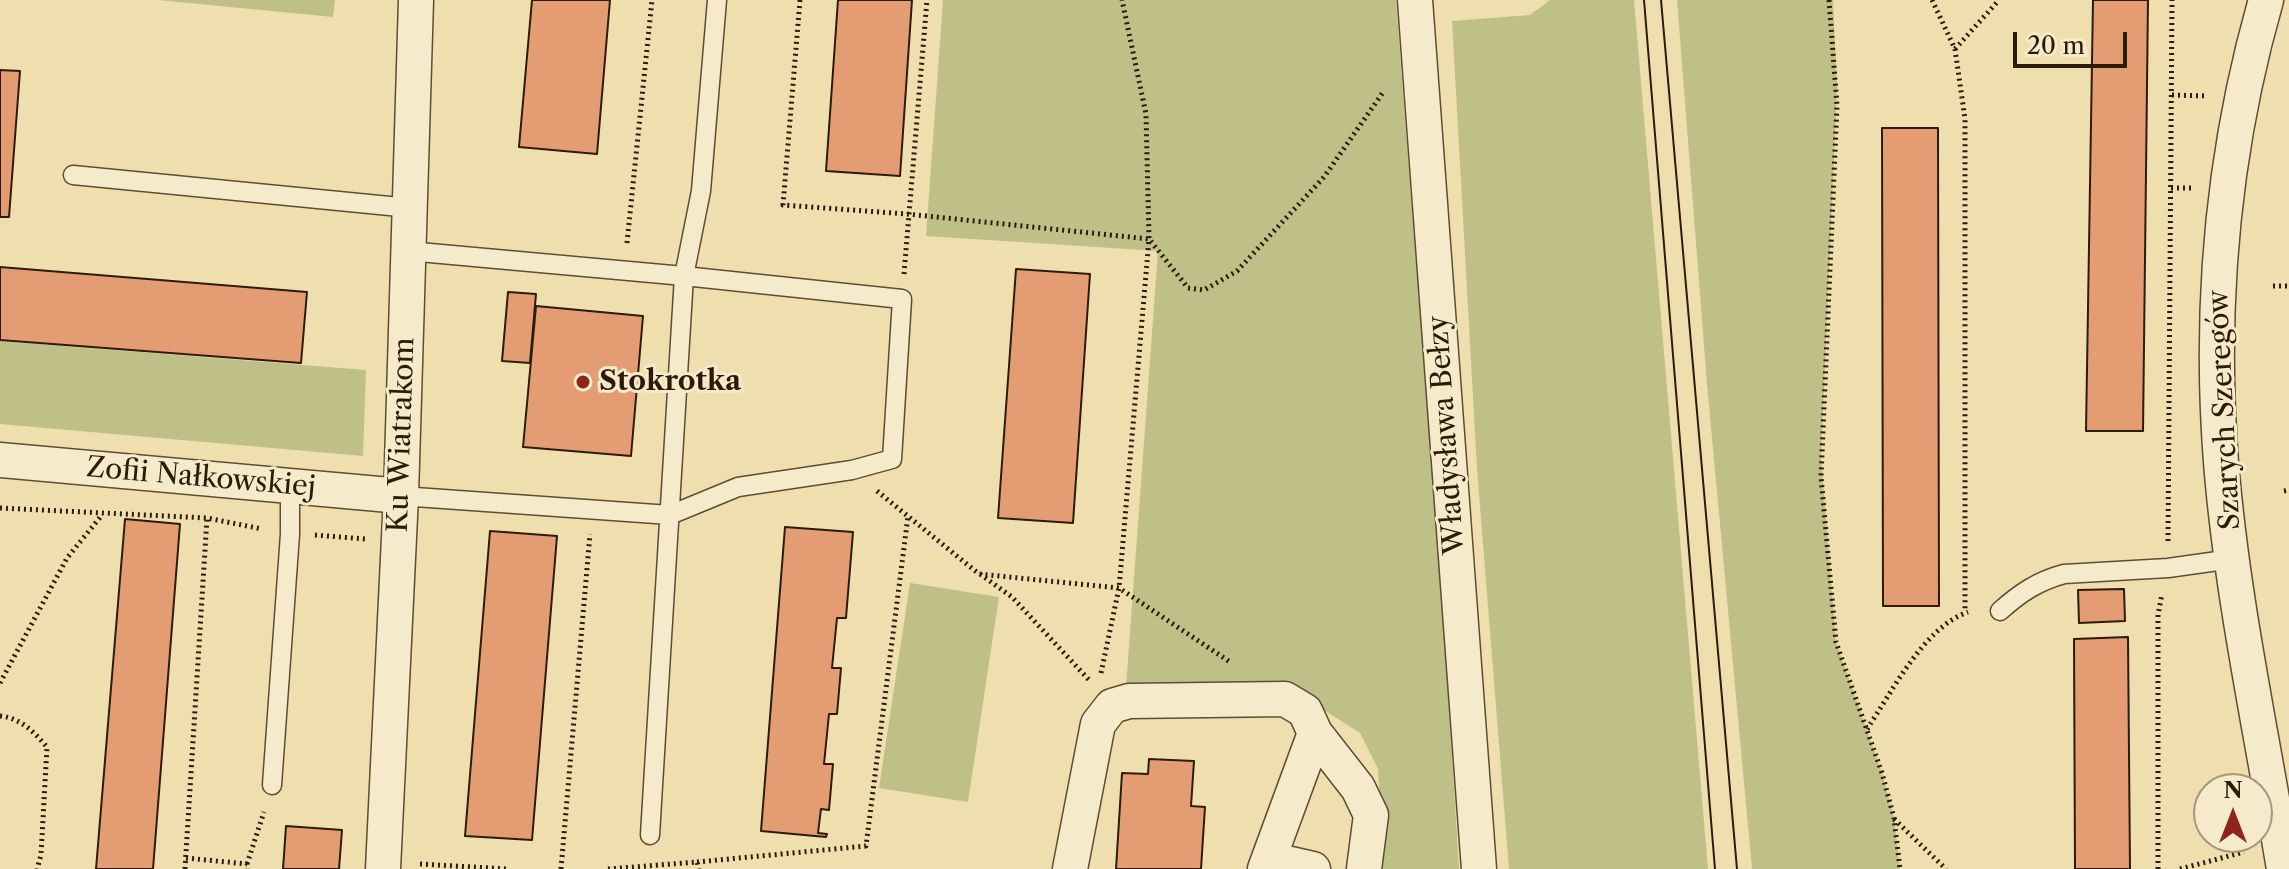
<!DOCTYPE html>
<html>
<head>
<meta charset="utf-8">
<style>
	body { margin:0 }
	#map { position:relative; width:2289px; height:869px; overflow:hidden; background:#f0dfae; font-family:"Libre Caslon Text",serif }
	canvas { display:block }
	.north { position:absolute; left:2193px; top:773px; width:80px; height:80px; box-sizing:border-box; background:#f5eaca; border:2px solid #a5977d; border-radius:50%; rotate:0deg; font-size:22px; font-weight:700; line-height:32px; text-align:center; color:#2d1b0a }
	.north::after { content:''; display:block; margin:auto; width:28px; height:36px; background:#8f2418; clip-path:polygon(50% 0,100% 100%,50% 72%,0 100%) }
	.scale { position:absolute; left:2013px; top:32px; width:114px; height:36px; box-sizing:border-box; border:4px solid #2d1b0a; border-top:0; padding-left:10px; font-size:24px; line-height:28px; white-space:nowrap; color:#2d1b0a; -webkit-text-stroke:6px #f5eaca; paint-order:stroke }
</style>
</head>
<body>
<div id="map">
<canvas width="2289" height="869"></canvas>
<div class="north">N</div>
<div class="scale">20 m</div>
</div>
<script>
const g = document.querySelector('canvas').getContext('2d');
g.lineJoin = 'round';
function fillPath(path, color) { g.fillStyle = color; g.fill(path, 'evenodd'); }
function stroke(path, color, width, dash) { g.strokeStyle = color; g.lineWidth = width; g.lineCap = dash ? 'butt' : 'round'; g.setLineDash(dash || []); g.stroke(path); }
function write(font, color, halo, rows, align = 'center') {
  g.font = font + ' "Libre Caslon Text",serif'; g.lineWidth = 6; g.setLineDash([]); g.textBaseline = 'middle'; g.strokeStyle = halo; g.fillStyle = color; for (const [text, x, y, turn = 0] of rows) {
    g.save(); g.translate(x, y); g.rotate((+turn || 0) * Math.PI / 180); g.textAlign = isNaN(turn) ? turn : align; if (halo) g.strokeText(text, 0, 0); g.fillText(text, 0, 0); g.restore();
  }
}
fillPath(new Path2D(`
	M158,0h177l-2,17z
	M943,0h453l50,655 13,214h-79l3,-17 -5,-83 -18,-36 -58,-37 -176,-9 32,-436 -232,-15z
	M1550,0h84l74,869h-199l-32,-400 -25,-448 78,-6z
	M1677,0h156l4,88 -16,368 15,186 46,131 12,45 6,51h-148l-45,-485z
	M0,341l366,29 -3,86 -363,-32z
	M910,583l89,14 -31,205 -89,-14z`), '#bec087');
const building = new Path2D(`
	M532,0h78l-13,154 -78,-7z
	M838,0h74l-12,176 -74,-5z
	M2093,0h55l-5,431h-57z
	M0,70l20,1 -11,146h-9z
	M1882,128h56l1,478h-56z
	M0,267l307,25 -6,71 -301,-23z
	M1016,269l74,5 -17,249 -75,-5z
	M508,292l28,2 -6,69 -28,-2z
	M536,306l107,10 -12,140 -108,-9z
	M125,519l55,5 -27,345h-57z
	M785,527l68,5 -7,86h-9l-5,50h9l-4,46h-8l-5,50h9l-4,46 -8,-1 -3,24 9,1 -1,3 -65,-6z
	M490,531l67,5 -25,304 -67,-4z
	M2124,589l1,32 -46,2 -1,-33z
	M2128,637l2,232h-55l-1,-230z
	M1149,759l45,2 -3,45 14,1 -4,62h-85l6,-96 26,1z
	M286,826l56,4 -3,39h-56z`);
fillPath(building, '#e49d73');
stroke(building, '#2d1b0a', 2);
const service = new Path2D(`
	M73,175l337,33
	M408,251l276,25 -34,559
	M401,496l269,19 68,-28 114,-17 40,-11 10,-160 -218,-23 17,-85 16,-191
	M2000,611c20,-18 38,-30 64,-37l104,-6 64,-9
	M272,785l18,-251v-49`);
const minor = new Path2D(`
	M1415,0l64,869
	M2266,0c-43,150 -57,306 -45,462 11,137 41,272 63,407
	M0,460l401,36
	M1269,859l44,10
	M383,869l18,-373 15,-496
	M1070,869l28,-145 14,-18 17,-5 156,-2 20,12 10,22 43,55 13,27 -7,54
	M1265,869l50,-136`);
stroke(service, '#5e4c33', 21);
stroke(minor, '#5e4c33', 37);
stroke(new Path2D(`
	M800,0l-17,205 124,9 242,25 39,49 16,2 33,-19 87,-94 60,-86
	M1829,0l8,105 -16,372 15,165 46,131 12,45 6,51
	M1932,0l23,49 10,70v493
	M1955,49l44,-49
	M2172,95l35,1
	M2171,188h23
	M627,243l25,-243
	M904,274l23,-274
	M2273,286h16
	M877,491l102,83 140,14 111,74
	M2284,491l5,-1
	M0,508l207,10 55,11
	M315,535l50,4
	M2168,541l4,-541
	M980,574l32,23 78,84
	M1101,673l18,-85 30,-349 -3,-125 -24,-114
	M0,683l67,-125 35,-43
	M0,716c21,2 34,16 47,31l-6,108 -4,14
	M1867,729c25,-37 57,-102 101,-117
	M1894,819l52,50
	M186,858l61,6v5
	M697,862l169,-16 42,-330
	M247,864l17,-52
	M420,864l88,5
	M185,869l22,-351
	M561,869l29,-335
	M608,869l89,-7 2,7
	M2158,869v-254l4,-21
	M2180,869l64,-17`), '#2d1b0a', 5, [2, 4]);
stroke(service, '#f5eaca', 18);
stroke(minor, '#f5eaca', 34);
stroke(new Path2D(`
	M1644,0l71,869
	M1661,0l76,869`), '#2d1b0a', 2);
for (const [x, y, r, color] of [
	[583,382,8,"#8f2418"]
]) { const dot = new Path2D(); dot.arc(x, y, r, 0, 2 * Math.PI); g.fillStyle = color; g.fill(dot); stroke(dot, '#f5eaca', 3); }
write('bold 28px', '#2d1b0a', '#f5eaca', [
	["Stokrotka",599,382]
], 'left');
write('28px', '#2d1b0a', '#f5eaca', [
	["Szarych Szeregów",2225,410,-93],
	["Ku Wiatrakom",402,435,-88],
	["Władysława Bełzy",1447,435,-94],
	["Zofii Nałkowskiej",201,478,5]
]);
</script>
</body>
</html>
